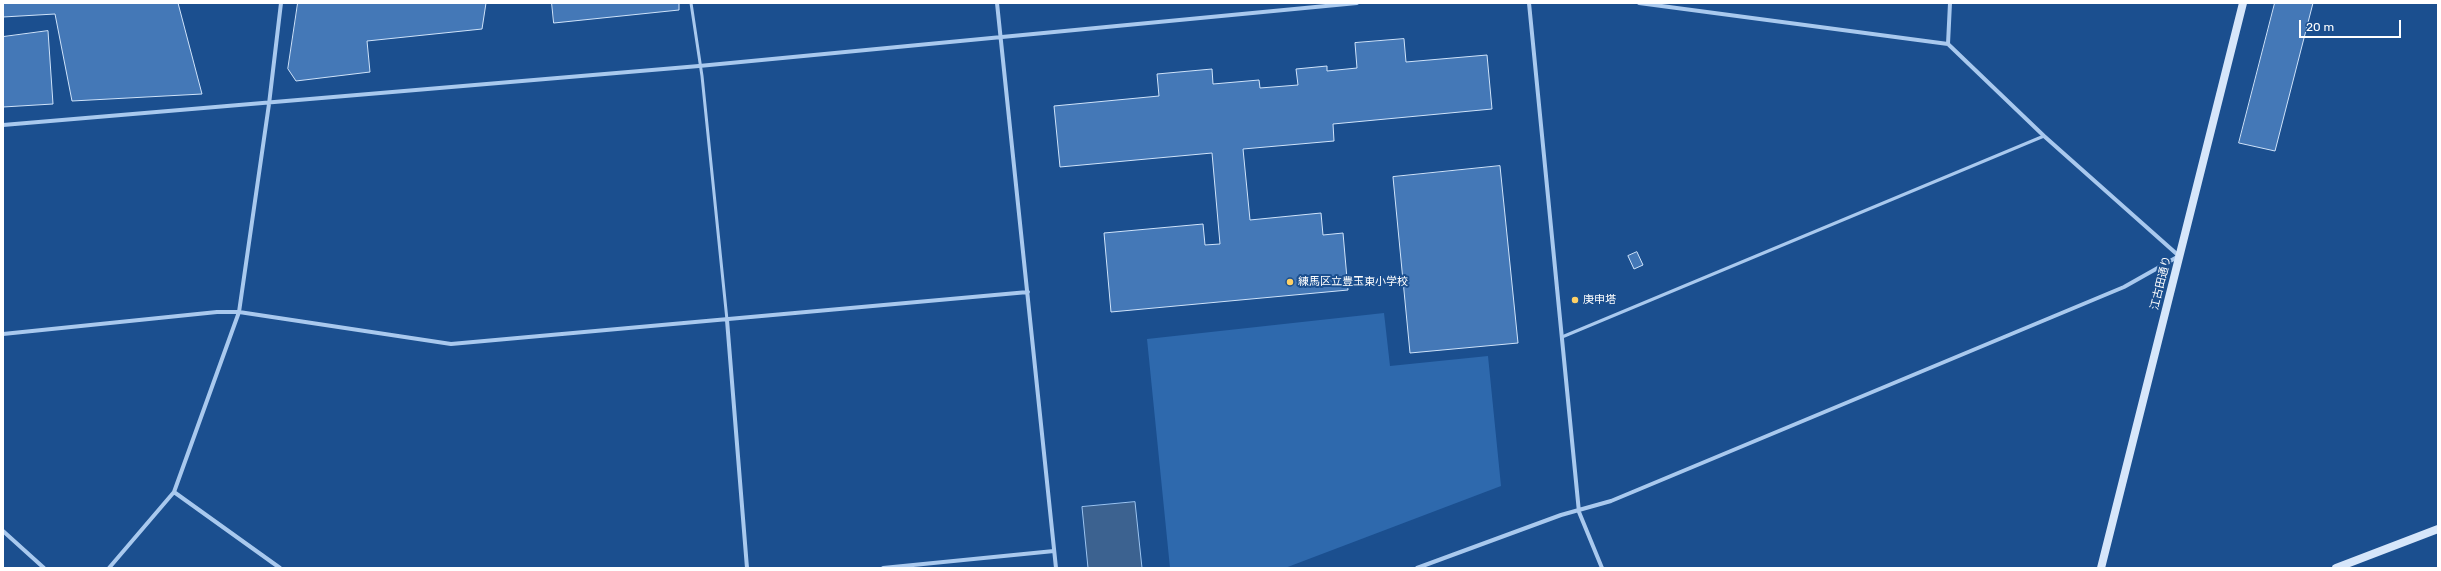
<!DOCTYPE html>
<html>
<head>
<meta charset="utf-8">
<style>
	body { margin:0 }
	#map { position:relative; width:2441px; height:571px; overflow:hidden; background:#1b4f8f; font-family:Rubik,sans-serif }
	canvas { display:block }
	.frame { position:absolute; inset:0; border:4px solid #fff; pointer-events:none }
	.scale { position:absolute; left:2299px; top:20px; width:102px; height:18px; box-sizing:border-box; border:2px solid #fff; border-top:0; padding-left:5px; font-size:12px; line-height:14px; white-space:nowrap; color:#fff; -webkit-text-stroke:3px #1b4f8f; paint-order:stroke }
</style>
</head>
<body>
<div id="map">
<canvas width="2441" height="571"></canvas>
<div class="frame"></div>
<div class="scale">20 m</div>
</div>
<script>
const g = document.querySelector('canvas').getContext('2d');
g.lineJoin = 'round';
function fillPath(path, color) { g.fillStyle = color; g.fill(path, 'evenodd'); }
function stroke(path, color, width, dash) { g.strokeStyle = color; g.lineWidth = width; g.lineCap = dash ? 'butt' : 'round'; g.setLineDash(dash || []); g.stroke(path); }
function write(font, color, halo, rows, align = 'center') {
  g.font = font + ' Rubik,"Noto Sans JP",sans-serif'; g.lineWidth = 4; g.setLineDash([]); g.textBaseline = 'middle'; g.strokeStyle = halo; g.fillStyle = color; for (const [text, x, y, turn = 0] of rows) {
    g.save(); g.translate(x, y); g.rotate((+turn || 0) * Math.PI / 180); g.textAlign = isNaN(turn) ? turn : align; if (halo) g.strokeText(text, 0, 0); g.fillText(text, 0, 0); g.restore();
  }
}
fillPath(new Path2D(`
	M1384,313l6,53 98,-10 13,130 -216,82h-115l-23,-229z`), '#2e69ad');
const water = new Path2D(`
	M1135,502l7,66h-54l-6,-61z`);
fillPath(water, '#3c6290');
stroke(water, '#9cc4f0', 1);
const building = new Path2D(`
	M3,3h175l24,91 -130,7 -17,-87 -52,3z
	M298,3h188l-4,26 -115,12 3,31 -74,9 -8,-12z
	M552,3h127v7l-125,13z
	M2275,3h38l-38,148 -36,-8z
	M48,31l5,73 -50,3v-70z
	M1404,39l2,23 81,-7 5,54 -159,15 1,17 -91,8 7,71 71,-7 2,22 20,-2 5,57 -237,22 -7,-79 99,-9 2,21 15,-1 -8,-91 -152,14 -6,-61 105,-10 -2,-22 55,-5 1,15 46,-4 1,8 38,-3 -2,-16 31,-3v5l30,-3 -2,-25z
	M1500,166l18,177 -108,10 -17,-176z
	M1637,252l6,13 -9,4 -6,-13z`);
fillPath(building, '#4478b7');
stroke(building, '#cfe3fa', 1);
stroke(new Path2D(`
	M691,3l11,73 25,244
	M1562,337l482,-201`), '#a9c9ee', 3);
stroke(new Path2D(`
	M997,3l59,565
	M1529,3l50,509 23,56
	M1948,44l2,-41
	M3,125l696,-59 658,-63
	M727,320l20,248
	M3,334l214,-22h22l212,32 577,-52
	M174,492l106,76
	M3,531l41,37
	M109,568l65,-76 65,-180 30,-208 12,-101
	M883,568l171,-17
	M1417,568l144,-53 50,-14 513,-214 55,-31 -135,-120 -96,-92 -309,-41`), '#a9c9ee', 4);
stroke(new Path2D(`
	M2101,568l142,-565
	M2336,568l102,-39`), '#d6e6fa', 8);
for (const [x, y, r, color] of [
	[1290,282,4,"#ffd166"],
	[1575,300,4,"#ffd166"]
]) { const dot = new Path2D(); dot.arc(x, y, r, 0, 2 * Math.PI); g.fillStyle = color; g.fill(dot); stroke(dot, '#1b4f8f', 1.5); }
write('11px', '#fff', '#1b4f8f', [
	["練馬区立豊玉東小学校",1298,282],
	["庚申塔",1583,300]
], 'left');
write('11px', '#fff', '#1b4f8f', [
	["江古田通り",2161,283,-76]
]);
</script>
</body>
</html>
